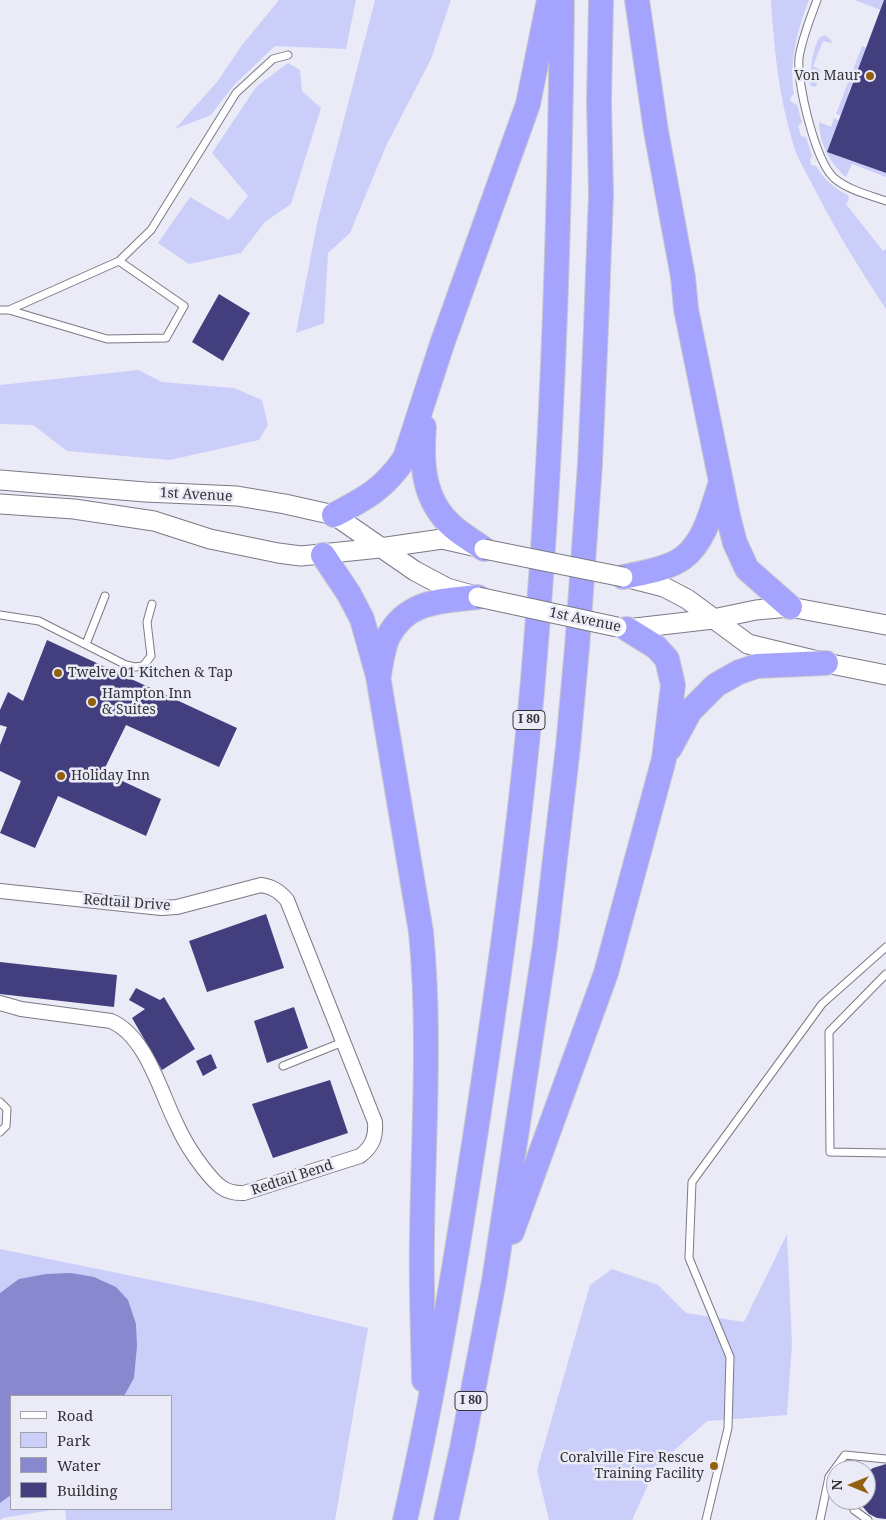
<!DOCTYPE html>
<html>
<head>
<meta charset="utf-8">
<style>
	body { margin:0 }
	#map { position:relative; width:886px; height:1520px; overflow:hidden; background:#eaebf7; font-family:"Noto Serif",serif }
	canvas { display:block }
	.legend { position:absolute; left:10px; top:1395px; width:162px; height:115px; box-sizing:border-box; background:#eaebf7; border:1px solid #a0a1aa; margin:0; padding:6px 9px; list-style:none; font-size:15px; color:#323237 }
	.legend li { display:flex; align-items:center; gap:10px; height:25px }
	.legend b { width:25px; border:1px solid #a0a1aa }
	.north { position:absolute; left:826px; top:1460px; width:50px; height:50px; box-sizing:border-box; background:#eaebf7; border:1px solid #a0a1aa; border-radius:50%; rotate:270deg; font-size:14px; font-weight:700; line-height:20px; text-align:center; color:#323237 }
	.north::after { content:''; display:block; margin:auto; width:18px; height:22px; background:#92610f; clip-path:polygon(50% 0,100% 100%,50% 72%,0 100%) }
</style>
</head>
<body>
<div id="map">
<canvas width="886" height="1520"></canvas>
<ul class="legend">
<li><b style="height:6px;background:#fff"></b>Road</li>
<li><b style="height:14px;background:#cccefa"></b>Park</li>
<li><b style="height:14px;background:#8888ce"></b>Water</li>
<li><b style="height:14px;background:#433f7f"></b>Building</li>
</ul>
<div class="north">N</div>
</div>
<script>
const g = document.querySelector('canvas').getContext('2d');
g.lineJoin = 'round';
function fillPath(path, color) { g.fillStyle = color; g.fill(path, 'evenodd'); }
function stroke(path, color, width, dash) { g.strokeStyle = color; g.lineWidth = width; g.lineCap = dash ? 'butt' : 'round'; g.setLineDash(dash || []); g.stroke(path); }
function write(font, color, halo, rows, align = 'center') {
  g.font = font + ' "Noto Serif",serif'; g.lineWidth = 5; g.setLineDash([]); g.textBaseline = 'middle'; g.strokeStyle = halo; g.fillStyle = color; for (const [text, x, y, turn = 0] of rows) {
    g.save(); g.translate(x, y); g.rotate((+turn || 0) * Math.PI / 180); g.textAlign = isNaN(turn) ? turn : align; if (halo) g.strokeText(text, 0, 0); g.fillText(text, 0, 0); g.restore();
  }
}
fillPath(new Path2D(`
	M279,0h77l-10,49 -71,-3 -41,39 -23,30 -36,14 42,-47 25,-37z
	M375,0h76l-20,59 -45,87 -36,87 -22,20 -4,70 -28,10 22,-114z
	M771,0h38c-12,31 -20,61 -15,94l-3,3 -1,4 7,4 5,17 -4,4 3,10 5,1 6,19 -2,3 1,6 5,1c8,13 18,23 32,29l1,4 -3,5 37,47 3,-2v60c-27,-41 -52,-81 -74,-125 -6,-12 -14,-25 -18,-37 -15,-48 -20,-97 -23,-147z
	M855,0h31v2l-3,-1 -3,9z
	M825,35l6,5 1,3 -9,-2 -10,25 7,4 1,2 -5,14 -3,1 -3,-2c1,-15 1,-35 10,-48z
	M862,46l5,2 -19,45 2,1 -8,22 -6,-2z
	M288,63l12,7 2,21 19,17 -30,96 -26,18 -24,31 -52,11 -31,-21 32,-46 39,23 19,-24 -36,-43 44,-66z
	M834,118l6,3 -12,31 58,21v4l-34,-13 -6,13c-15,-12 -27,-34 -27,-55l12,5z
	M138,370l24,12 72,6 28,12 6,25 -9,15 -89,20 -103,-9 -34,-26 -33,-1v-39z
	M787,1234l5,109 -5,72 -80,6 -51,46 -24,53h-83l-12,-50 53,-185 22,-16 46,16 28,28 58,9z
	M0,1249l259,53 109,26 -33,192h-269l-1,-11h106v-113h-160v113h47l-55,9 -3,2z`), '#cccefa');
fillPath(new Path2D(`
	M71,1273l23,4 22,10 12,13 8,24 1,22 -3,32 -10,18h-113v99l-11,8v-210l19,-14 27,-5z`), '#8888ce');
fillPath(new Path2D(`
	M884,0h2v173l-59,-21z
	M219,294l31,19 -27,48 -31,-19z
	M47,640l190,88 -18,39 -93,-42 -23,47 58,27 -15,37 -88,-40 -23,52 -35,-15 21,-52 -21,-10v-26l7,-18 -7,-2v-15l8,-18 15,9z
	M266,914l18,54 -77,24 -18,-51z
	M0,962l117,13 -3,32 -114,-13z
	M136,988l24,12 4,-3 31,52 -33,21 -30,-52 13,-9 -16,-9z
	M294,1007l14,41 -41,15 -13,-42z
	M211,1054l6,14 -14,8 -7,-15z
	M330,1080l18,53 -75,25 -21,-54z
	M886,1464v55l-9,-1 -8,-4 -12,-14h9v-27l7,-5z`), '#433f7f');
const lane = new Path2D(`
	M817,0c-7,19 -15,38 -18,58 -2,26 16,102 35,120 14,12 35,17 52,23
	M0,310h9l98,29 59,-1 18,-32 -65,-45
	M9,310l110,-49 32,-31 85,-137 37,-34 15,-4
	M0,615l39,6 87,44 9,2 8,-1 8,-10 -4,-34 5,-18
	M86,644l19,-48
	M886,974l-57,58 1,120 56,1
	M283,1066l60,-24
	M0,1102l7,7 -1,17 -6,6
	M851,1500l3,10 14,10
	M706,1520l22,-92 2,-71 -41,-99 3,-76 130,-178 64,-57
	M820,1520l9,-43 16,-22 41,4`);
const street = new Path2D(`
	M0,891l161,17 16,-1 84,-22c12,2 18,6 26,15l88,222c1,16 -3,25 -15,34l-116,37c-20,1 -28,-9 -40,-24 -11,-14 -21,-30 -28,-46 -16,-32 -30,-87 -65,-102l-90,-12 -21,-6`);
const secondary = new Path2D(`
	M0,480l145,12 92,4 48,8 49,11 81,56 32,17 25,7
	M0,504l74,5 80,12 56,18 68,14 23,3 79,-8 62,-9 35,8
	M625,577l39,10 23,12 61,45 78,19 60,12
	M621,628l6,1 86,-10 43,-9 34,-3 96,18`);
const highway = new Path2D(`
	M637,0l19,131 27,146 3,32 42,207 7,27 12,26 43,38
	M424,427c-3,37 -1,73 28,99 10,9 21,15 32,23
	M334,515c32,-17 50,-26 71,-57l37,-114 86,-240 21,-104
	M323,555l26,39 13,25 16,57 43,256c10,103 2,205 1,307 -1,47 1,94 2,141
	M623,577c18,-4 45,-8 60,-19 22,-16 29,-49 37,-73
	M379,675c2,-12 4,-27 9,-38 19,-37 54,-36 90,-40
	M670,748l20,-37 26,-26 23,-13 18,-6 69,-3
	M512,1232l94,-259 58,-214 9,-74 -6,-26 -11,-12 -29,-18
	M405,1520c31,-135 53,-272 74,-409 24,-160 46,-320 58,-481 17,-210 23,-420 25,-630
	M446,1520l16,-72 32,-167 51,-336 23,-198 9,-99 13,-184 6,-136 5,-134 -2,-93 2,-101`);
stroke(lane, '#7a7a85', 9);
stroke(street, '#7a7a85', 16);
stroke(secondary, '#7a7a85', 21);
stroke(highway, '#cacacb', 26);
stroke(lane, '#fff', 7);
stroke(street, '#fff', 14);
stroke(secondary, '#fff', 19);
stroke(highway, '#a4a3fd', 24);
const secondaryBridge = new Path2D(`
	M484,549l139,28
	M478,597l139,30`);
stroke(secondaryBridge, '#7a7a85', 21, []);
stroke(secondaryBridge, '#fff', 19);
for (const [x, y, r, color] of [
	[870,76,5,"#92610f"],
	[58,673,5,"#92610f"],
	[92,702,5,"#92610f"],
	[61,776,5,"#92610f"],
	[714,1466,5,"#92610f"]
]) { const dot = new Path2D(); dot.arc(x, y, r, 0, 2 * Math.PI); g.fillStyle = color; g.fill(dot); stroke(dot, '#eaebf7', 2); }
for (const [x, y, w] of [
	[529,720,32],
	[471,1401,32]
]) { const box = new Path2D(); box.roundRect(x - w / 2, y - 9.5, w, 19, 4); g.fillStyle = '#eaebf7'; g.fill(box); stroke(box, '#323237', 1); }
write('bold 12px', '#323237', null, [
	["I 80",529,720],
	["I 80",471,1401]
]);
write('14px', '#323237', '#eaebf7', [
	["Von Maur",860,76,"right"],
	["Twelve 01 Kitchen & Tap",68,673],
	["Hampton Inn",102,694],
	["& Suites",102,710],
	["Holiday Inn",71,776],
	["Coralville Fire Rescue",704,1458,"right"],
	["Training Facility",704,1474,"right"]
], 'left');
write('14px', '#323237', '#eaebf7', [
	["1st Avenue",196,495,3],
	["1st Avenue",585,620,12],
	["Redtail Drive",127,903,4],
	["Redtail Bend",292,1178,-18]
]);
</script>
</body>
</html>
